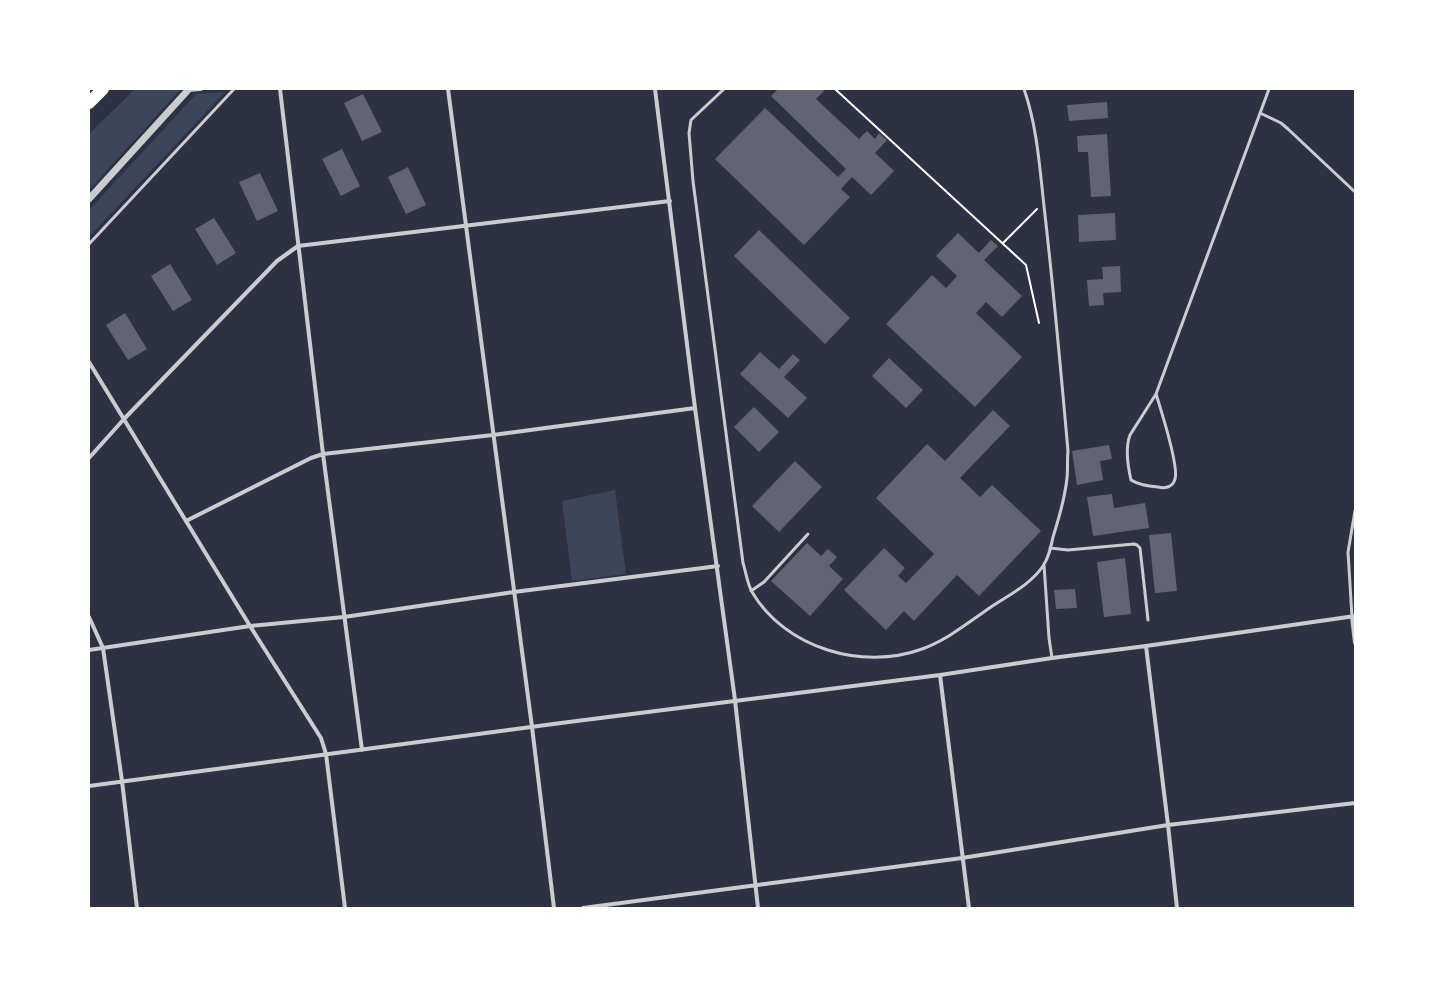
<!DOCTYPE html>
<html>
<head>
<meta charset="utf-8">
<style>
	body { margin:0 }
	#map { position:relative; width:1444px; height:997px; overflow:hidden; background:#2d3142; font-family:Bitter,serif }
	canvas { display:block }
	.frame { position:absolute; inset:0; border:90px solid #fff; pointer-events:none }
</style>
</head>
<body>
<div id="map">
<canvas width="1444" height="997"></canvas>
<div class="frame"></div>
</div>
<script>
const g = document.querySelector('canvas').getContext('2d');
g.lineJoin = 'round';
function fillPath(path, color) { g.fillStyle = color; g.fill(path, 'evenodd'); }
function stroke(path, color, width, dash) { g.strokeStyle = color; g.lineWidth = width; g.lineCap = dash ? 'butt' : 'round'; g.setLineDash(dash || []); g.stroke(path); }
fillPath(new Path2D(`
	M135,89h46l-92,101v-56z
	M225,92l-136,145v-27l107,-116z
	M615,490l11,84 -54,7 -10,-80z`), '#3c4559');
fillPath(new Path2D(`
	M778,89h44l2,2 -8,8 43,40 8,-8 8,8 4,-6 8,7 -12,13 19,18 -23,24 -19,-18 -11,12 9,8 -46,48 -89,-86 50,-51 73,69 8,-8 -75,-73z
	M363,94l19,38 -20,9 -18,-38z
	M1107,102l1,16 -39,3 -2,-16z
	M1107,134l4,62 -20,1 -3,-45h-10l-1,-16z
	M342,149l18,37 -19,10 -19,-37z
	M408,167l18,38 -20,9 -18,-37z
	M260,173l18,38 -21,10 -18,-39z
	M1115,213l1,27 -37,2 -1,-27z
	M214,218l22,35 -19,12 -22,-36z
	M759,230l91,88 -25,26 -91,-88z
	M958,233l21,20 12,-13 7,6 -14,14 38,36 -20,21 -16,-15 -10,11 46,44 -47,50 -89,-83 46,-49 14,13 11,-12 -21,-20z
	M170,264l22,36 -19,11 -22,-35z
	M1120,266l1,26 -18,1 1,12 -15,1 -2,-26 16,-1 -1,-12z
	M125,313l22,36 -19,11 -22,-35z
	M760,352l19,17 14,-15 7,6 -16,17 23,21 -19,20 -48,-44z
	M889,358l34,32 -17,18 -34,-32z
	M754,407l25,25 -20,20 -25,-25z
	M993,410l17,16 -50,52 20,19 12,-12 49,46 -62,65 -22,-21 -43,46 -10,-10 -18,19 -42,-40 40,-42 21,20 -7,8 8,7 28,-29 -58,-56 51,-54 18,17z
	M1109,445l3,14 -12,2 3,19 -26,5 -5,-34z
	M795,461l27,26 -43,45 -27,-26z
	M1112,494l2,14 31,-5 4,25 -56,8 -6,-39z
	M1171,533l6,58 -22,2 -6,-58z
	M807,543l14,13 7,-7 9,8 -8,9 14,13 -33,37 -39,-35z
	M1125,558l6,56 -27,3 -7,-55z
	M1075,589l2,19 -21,1 -2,-19z`), '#626471');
stroke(new Path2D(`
	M835,89l191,176 13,58
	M1003,243l34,-34`), '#fff', 2);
stroke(new Path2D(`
	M724,89l-33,31 -2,13 4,48 50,382c3,9 4,20 9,29 33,56 110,79 170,57 25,-9 47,-27 69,-42 18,-12 40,-23 52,-41 6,-9 8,-19 10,-29 6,-19 12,-39 14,-59 1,-9 0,-18 1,-27 -7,-79 -14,-157 -23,-236 -5,-42 -7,-86 -21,-126
	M1260,113l21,10 7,6 67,63
	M89,244l145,-155
	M1156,394c5,16 23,72 19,85 -2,8 -10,10 -17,8 -10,-1 -19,-2 -27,-7 -3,-13 -6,-32 -1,-45l26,-41 113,-305
	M1050,548l18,2 66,-6 3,1 3,3 8,72
	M1044,565l5,73 3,20
	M751,591l13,-9 44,-48
	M1352,617l-4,-65 7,-41`), '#caccd0', 3);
stroke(new Path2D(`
	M280,89l43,365 39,296
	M448,89l84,638 22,181
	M655,89l40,319 40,292 23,208
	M188,90l13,-1
	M89,362l161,264 71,112 5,16 19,154
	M89,458l35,-39 153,-158 21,-15 372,-45
	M186,521l125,-63 12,-4 170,-19 202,-27
	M89,617l14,31 19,133 15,127
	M1352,617l3,26
	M1146,646l22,179 9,83
	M89,650l161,-24 94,-9 170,-25 204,-26
	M940,675l29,233
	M89,786l472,-63 379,-48 112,-17 94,-12 209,-30
	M583,908l379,-50 206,-33 187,-22`), '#caccd0', 4);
stroke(new Path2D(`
	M89,199l100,-110`), '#caccd0', 7);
stroke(new Path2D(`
	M89,103l14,-14`), '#fff', 12);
</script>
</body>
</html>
